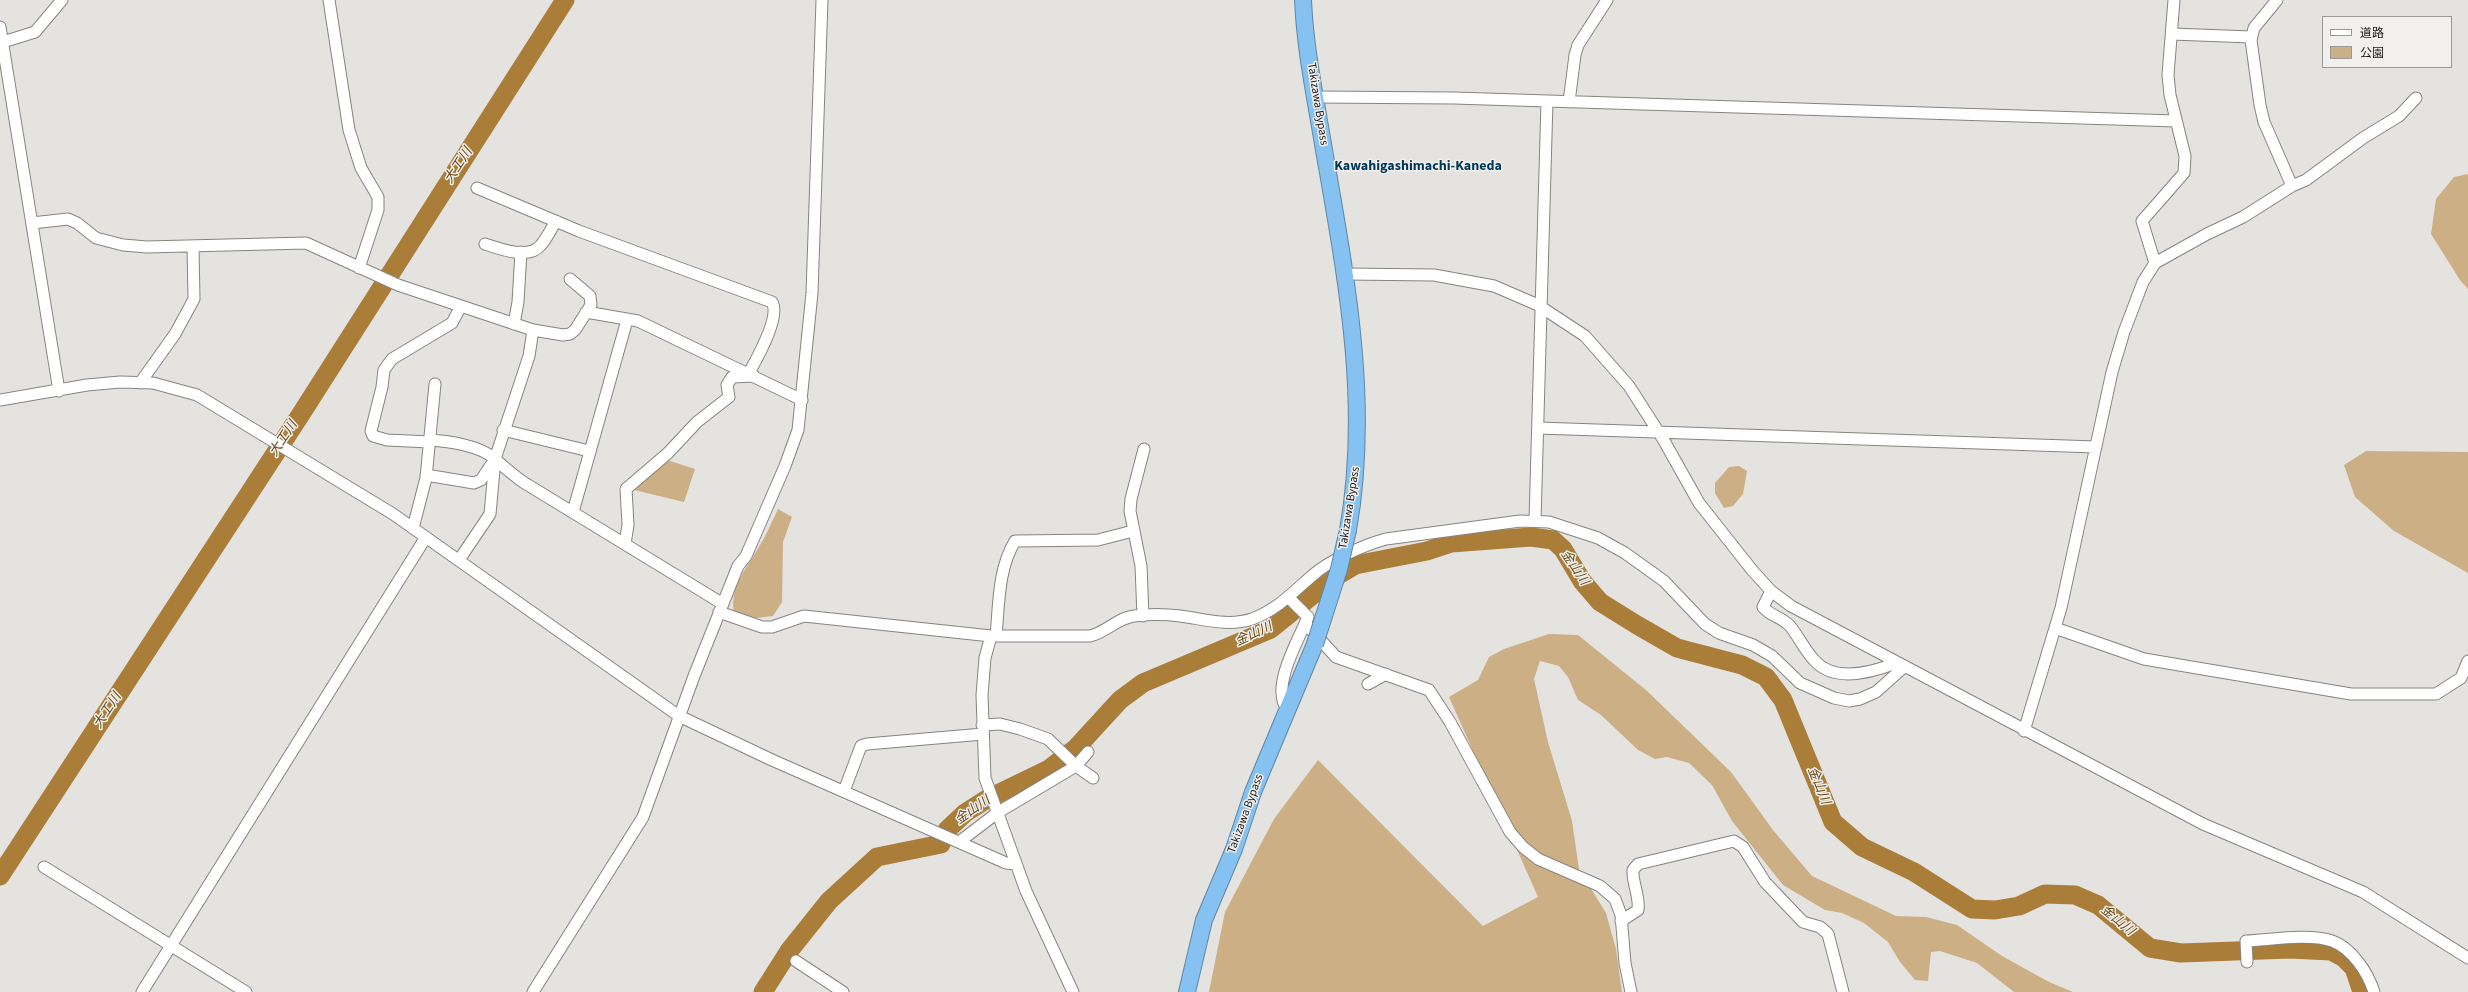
<!DOCTYPE html>
<html>
<head>
<meta charset="utf-8">
<style>
	body { margin:0 }
	#map { position:relative; width:2468px; height:992px; overflow:hidden; background:#e5e3e0; font-family:"Source Sans 3","Noto Sans JP",sans-serif }
	canvas { display:block }
	.legend { position:absolute; left:2322px; top:16px; width:130px; height:52px; box-sizing:border-box; background:#f2f0ee; border:1px solid #9b9998; margin:0; padding:5px 7px; list-style:none; font-size:12px; color:#181716 }
	.legend li { display:flex; align-items:center; gap:8px; height:20px }
	.legend b { width:20px; border:1px solid #9b9998 }
</style>
</head>
<body>
<div id="map">
<canvas width="2468" height="992"></canvas>
<ul class="legend">
<li><b style="height:5px;background:#fff"></b>道路</li>
<li><b style="height:11px;background:#ccaf84"></b>公園</li>
</ul>
</div>
<script>
const g = document.querySelector('canvas').getContext('2d');
g.lineJoin = 'round';
function fillPath(path, color) { g.fillStyle = color; g.fill(path, 'evenodd'); }
function stroke(path, color, width, dash) { g.strokeStyle = color; g.lineWidth = width; g.lineCap = dash ? 'butt' : 'round'; g.setLineDash(dash || []); g.stroke(path); }
function write(font, color, halo, rows, align = 'center') {
  g.font = font + ' "Source Sans 3","Noto Sans JP",sans-serif'; g.lineWidth = 3; g.setLineDash([]); g.textBaseline = 'middle'; g.strokeStyle = halo; g.fillStyle = color; for (const [text, x, y, turn = 0] of rows) {
    g.save(); g.translate(x, y); g.rotate((+turn || 0) * Math.PI / 180); g.textAlign = isNaN(turn) ? turn : align; if (halo) g.strokeText(text, 0, 0); g.fillText(text, 0, 0); g.restore();
  }
}
fillPath(new Path2D(`
	M2468,174v115l-8,-9 -29,-46 5,-35 18,-22z
	M2366,451l102,1v121l-74,-42 -39,-34 -11,-32z
	M664,459l31,10 -11,33 -54,-13z
	M1739,466l8,5 -4,23 -10,12 -9,2 -9,-15v-10l14,-16z
	M778,509l14,8 -9,25 -1,60 -9,14 -17,2 -22,-6c-5,-26 15,-46 26,-67 7,-11 12,-24 18,-36z
	M1549,634l29,1 68,55 85,82 42,58 39,46 84,40 30,1 31,8 45,31 47,26 24,10h-59l-37,-29 -37,-12 -9,1 -3,29 -13,-1 -15,-18 -12,-20 -24,-19 -22,-10 -17,-3 -42,-25 -51,-64 -20,-36 -23,-22 -22,-6 -12,2 -17,-9 -37,-35 -23,-15 -10,-23 -9,-11 -19,-5 -6,18 14,63 24,79 7,48 27,44 10,36 6,43h-413l16,-80 49,-93 44,-59 165,166 55,-29 -89,-200 29,-17 11,-23 15,-8z`), '#ccaf84');
stroke(new Path2D(`
	M0,876l301,-462 264,-414
	M763,992l26,-41 40,-50 48,-44 64,-13 6,-14 18,-17 22,-14 62,-30 27,-21 44,-48 23,-17 128,-54 64,-52 20,-12 72,-14 24,-8 80,-6 22,3 10,9 19,32 18,21 37,23 40,23 65,17 24,12 17,23 50,122 29,25 52,25 58,37 23,1 24,-4 26,-12 30,1 23,10 52,43 31,5 109,-4 41,2 13,7 10,10 8,24`), '#aa7e39', 19);
const minor = new Path2D(`
	M329,0l20,130 12,38 17,29v13l-19,58
	M2277,0l-23,28 -3,12 9,65 4,17 28,64
	M0,27l59,364
	M2172,34l79,3
	M3,42l32,-10 27,-32
	M1315,97l139,1 722,23
	M1569,102l6,-47 3,-10 29,-45
	M477,188l102,43 193,71c9,15 -16,58 -23,71
	M32,223l36,-4 9,4 19,15 27,7 24,2 159,-4 92,42 135,45 30,5 7,-1 5,-4 16,-25 -1,-9 -20,-17
	M485,244c15,5 44,16 56,1 6,-7 10,-16 15,-24
	M2155,263l52,-29 36,-17 49,-31 14,-6 57,-42 36,-22 17,-18
	M1346,274l88,1 60,11 44,19 47,31 44,50 34,53 36,64 53,67 19,21 20,15 412,218 160,68 105,66
	M586,312l52,9 164,79
	M514,324l4,-22 3,-50
	M140,383l35,-49 19,-35 -1,-52
	M0,400l87,-15 33,-3 33,1 44,12 196,119 286,202 93,44 234,103 9,1
	M1538,428l558,19
	M503,430l86,21
	M430,440c19,1 51,6 65,19 9,8 18,16 28,23l200,122
	M430,442l-43,-2 -14,-4 -2,-5 11,-44 2,-17 8,-11 60,-36 9,-17
	M426,475l48,8 7,-3 14,-21
	M573,512l54,-192
	M1535,520l12,-419
	M413,528l13,-50 9,-94
	M625,544l3,-19 -2,-36 42,-36 29,-31 32,-25 -2,-12 5,-8 22,-1
	M459,560l31,-46 5,-55 34,-103 4,-26
	M1771,591l-8,16c7,9 19,10 27,19 9,11 15,25 25,35 20,22 58,11 81,2
	M719,612l43,15h10l32,-11 187,20h99c17,-4 27,-18 44,-20 15,-2 31,-2 46,0 24,3 48,11 72,3 26,-10 40,-26 61,-44 17,-15 51,-30 73,-36l134,-18 29,1 49,16 27,15 39,28 41,43 14,9 34,12 19,11 28,27 34,15 15,3 11,-2 16,-7 28,-25
	M1143,616l-2,-50 -11,-55 1,-12 13,-50
	M1305,623l31,34 93,33 21,32 60,110 13,15 15,12 62,27 15,13 6,16 4,48 6,29
	M2055,628l89,31 207,35h85l25,-16 7,-17
	M991,636l-6,22 -3,37 3,83 41,113 47,101
	M996,636c3,-32 2,-67 19,-95l83,-1 35,-9
	M1368,684l18,-10
	M1288,710c-19,-21 11,-71 20,-93l-19,-19
	M982,725l18,-1 20,5 28,10 28,27 17,12
	M2024,731l37,-123 51,-236 12,-40 19,-50 12,-19 -13,-42 42,-48 1,-17 -15,-61 -2,-20 6,-75
	M844,791l17,-45 6,-2 116,-10
	M959,842l38,-29 79,-47 12,-14
	M44,867l202,125
	M1621,921l17,-11c2,-14 -6,-27 -5,-40l5,-6 96,-23 9,6 22,35 38,40 17,5 8,7 15,58
	M796,961l47,31
	M2247,962l-1,-21c24,-1 63,-8 86,0 20,7 36,32 42,51
	M142,992l284,-455
	M533,992l110,-175 51,-141 44,-110 8,-10 39,-90 13,-36 14,-137 10,-293`);
const highway = new Path2D(`
	M1303,0c2,48 12,96 20,144 22,128 48,256 25,386
	M1187,992l17,-72 30,-71 19,-57 62,-148`);
stroke(minor, '#868481', 13);
stroke(highway, '#5f86a5', 18);
stroke(minor, '#fff', 11);
stroke(highway, '#85c2f2', 16);
const highwayBridge = new Path2D(`
	M1315,644l24,-75 9,-39`);
stroke(highwayBridge, '#5f86a5', 18, []);
stroke(highwayBridge, '#85c2f2', 16);
write('12px', '#181716', '#f2f0ee', [
	["Takizawa Bypass",1317,104,81],
	["Takizawa Bypass",1350,508,-81],
	["Takizawa Bypass",1246,814,-70]
]);
write('italic 13px', '#654611', '#f2f0ee', [
	["大工川",459,166,-57],
	["大工川",284,439,-57],
	["金山川",1574,568,56],
	["金山川",1254,635,-25],
	["大工川",108,711,-57],
	["金山川",1818,786,68],
	["金山川",973,811,-35],
	["金山川",2117,921,40]
]);
write('bold 14px', '#00385a', '#f2f0ee', [
	["Kawahigashimachi-Kaneda",1418,167]
]);
</script>
</body>
</html>
